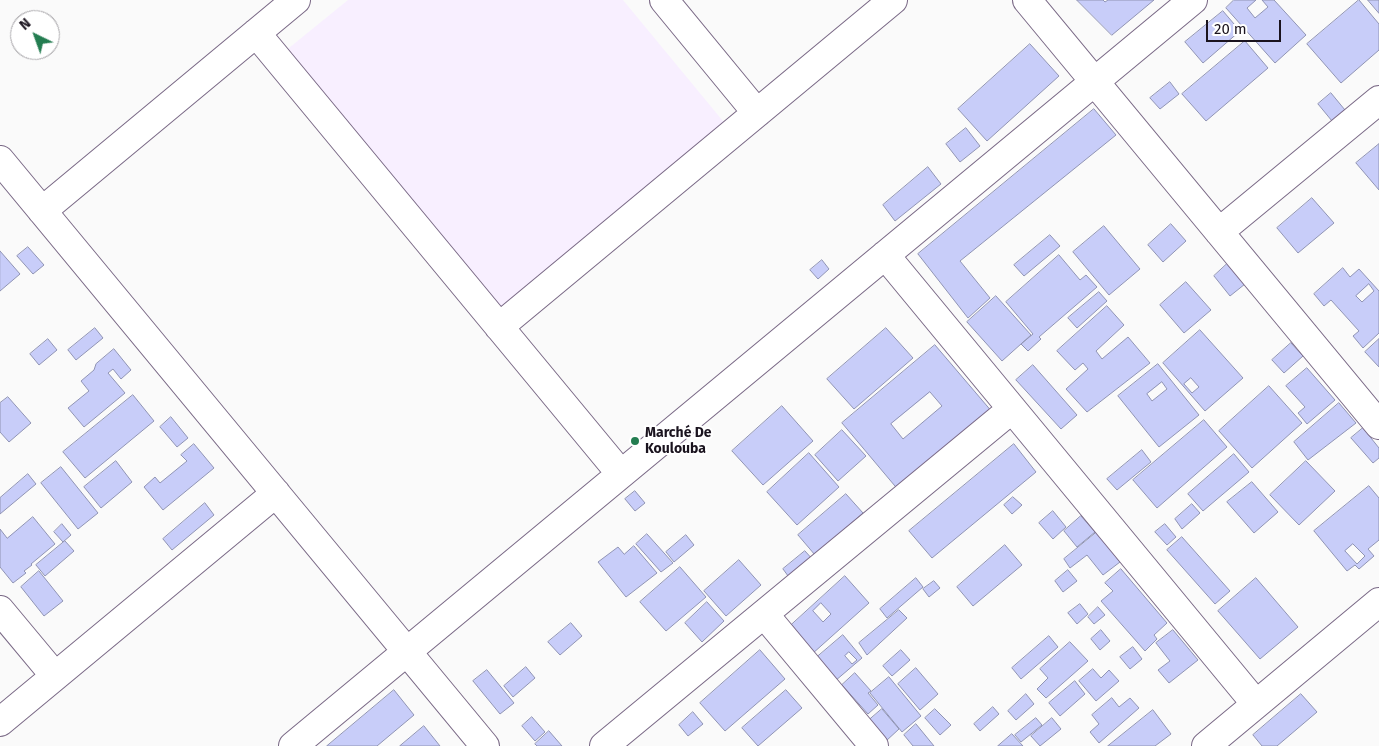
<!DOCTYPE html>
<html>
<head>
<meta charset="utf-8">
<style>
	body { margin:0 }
	#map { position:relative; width:1379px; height:746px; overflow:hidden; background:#fafafa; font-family:"Fira Sans",sans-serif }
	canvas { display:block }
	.north { position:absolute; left:10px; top:10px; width:50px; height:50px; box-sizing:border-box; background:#fff; border:1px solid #a3a1a5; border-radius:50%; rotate:318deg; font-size:14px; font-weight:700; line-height:20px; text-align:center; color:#1a131e }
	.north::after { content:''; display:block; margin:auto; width:18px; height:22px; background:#247d51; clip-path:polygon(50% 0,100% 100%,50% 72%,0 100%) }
	.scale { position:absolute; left:1206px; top:20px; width:75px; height:22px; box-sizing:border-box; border:2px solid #1a131e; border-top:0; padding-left:6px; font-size:15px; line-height:18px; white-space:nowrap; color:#1a131e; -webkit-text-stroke:4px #fff; paint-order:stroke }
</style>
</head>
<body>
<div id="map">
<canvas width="1379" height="746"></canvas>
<div class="north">N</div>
<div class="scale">20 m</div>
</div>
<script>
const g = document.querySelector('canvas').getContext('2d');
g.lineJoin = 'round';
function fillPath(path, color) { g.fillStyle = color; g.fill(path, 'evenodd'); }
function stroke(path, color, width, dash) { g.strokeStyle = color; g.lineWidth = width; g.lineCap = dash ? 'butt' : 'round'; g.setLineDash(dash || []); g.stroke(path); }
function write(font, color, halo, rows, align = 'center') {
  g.font = font + ' "Fira Sans",sans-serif'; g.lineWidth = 4; g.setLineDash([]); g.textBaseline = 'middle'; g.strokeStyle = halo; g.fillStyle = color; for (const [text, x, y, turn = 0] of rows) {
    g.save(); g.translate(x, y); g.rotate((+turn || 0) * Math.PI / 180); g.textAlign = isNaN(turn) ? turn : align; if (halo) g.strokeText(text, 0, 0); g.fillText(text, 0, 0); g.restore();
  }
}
fillPath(new Path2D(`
	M348,0h275l109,132 -232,183 -216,-263z`), '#f8efff');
const building = new Path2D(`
	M1077,0h26l2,2 3,-2h46l-42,35z
	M1234,0h22l-9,8 8,10 13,-11 -6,-7h12l32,35 -31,28 -49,-55z
	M1359,0l20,24v26l-38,33 -34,-39z
	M1368,0h11v13z
	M1223,11l17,20 -37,32 -18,-21z
	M1245,41l23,27 -62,53 -24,-27z
	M1030,44l29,32 -72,65 -29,-32z
	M1170,82l9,12 -19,15 -10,-11z
	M1331,93l14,17 -13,11 -14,-17z
	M1094,109l22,26 -156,126 30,37 -22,20 -50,-64z
	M966,128l14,18 -20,16 -14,-18z
	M1379,144v46l-23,-27z
	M928,167l13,17 -46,37 -12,-16z
	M1312,198l22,25 -36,30 -21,-25z
	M1171,224l15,17 -23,21 -15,-17z
	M1104,226l36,43 -31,26 -36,-43z
	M1050,235l10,11 -36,30 -10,-11z
	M28,247l16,18 -11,9 -16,-18z
	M0,251l20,23 -20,17z
	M1059,255l21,25 6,-5 11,12 -58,50 2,2 -13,12 -7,-7 12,-10 -27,-32z
	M822,260l7,9 -11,10 -8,-9z
	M1227,264l18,20 -15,12 -16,-20z
	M1343,268l7,9 9,-8 20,22v42l-16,15 -10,-12 6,-5 -28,-31 -7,6 -10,-12zM1369,284l5,7 -12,11 -6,-6z
	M1186,282l25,28 -27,23 -24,-28z
	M1099,292l8,9 -30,27 -9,-10z
	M996,296l35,39 -29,26 -35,-39z
	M1107,306l17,19 -28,26 6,8 26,-22 22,26 -63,49 -21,-23 22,-20 -5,-6 -8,7 -18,-19z
	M95,328l8,10 -27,22 -8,-10z
	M886,328l27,30 -59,51 -27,-30z
	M1200,330l43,48 -38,33 -42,-48zM1191,378l8,9 -7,6 -8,-9z
	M48,339l9,11 -18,15 -9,-11z
	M1379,339v28l-14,-15z
	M1291,343l12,13 -19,17 -12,-13z
	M935,345l58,68 -93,79 -58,-69zM930,392l12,14 -39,33 -12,-15z
	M114,349l17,21 -10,9 -8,-10 -5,4 17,20 -41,34 -16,-19 21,-17 -8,-10 13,-11 2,-6z
	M1158,364l41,51 -40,32 -41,-51zM1162,382l5,7 -15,12 -5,-7z
	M1033,365l44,50 -16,14 -45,-49z
	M1307,368l28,32 -28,24 -9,-11 7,-6 -19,-21z
	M1269,386l33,37 -50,45 -33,-37z
	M133,395l21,26 -69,57 -22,-26z
	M8,397l23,26 -22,19 -9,-10v-29z
	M1339,403l17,20 -48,37 -14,-18z
	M782,406l31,35 -50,44 -31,-34z
	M171,417l17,21 -11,9 -17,-20z
	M1204,420l23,27 -70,61 -24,-28z
	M1363,428l16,20v10l-6,5 -22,-25z
	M842,430l24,26 -28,25 -23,-26z
	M194,444l20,24 -51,42 -19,-23 11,-10 5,6 27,-22 -6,-6z
	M1014,444l22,28 -104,86 -23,-27z
	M1142,450l9,12 -34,28 -10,-11z
	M809,453l30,34 -42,38 -30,-33z
	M1234,454l15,18 -46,39 -15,-17z
	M116,461l16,21 -31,26 -17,-21z
	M1306,461l29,30 -36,34 -29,-30z
	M61,467l37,46 -20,16 -37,-46z
	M28,474l8,10 -36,30v-16z
	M1252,482l26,30 -24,21 -27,-31z
	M1369,486l10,12v42l-11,9 6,7 -15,13 -4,-4 -8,6 -33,-40zM1353,544l12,12 -8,8 -12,-13z
	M635,491l10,12 -10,8 -10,-12z
	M846,494l17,19 -48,42 -17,-20z
	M1013,497l9,8 -10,9 -8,-9z
	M205,503l9,12 -42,35 -9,-11z
	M1192,504l8,9 -18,16 -7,-10z
	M1053,511l13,16 -13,12 -14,-16z
	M1081,516l14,16 -18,15 -13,-16z
	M33,517l22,27 -24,20 1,1 -8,6 2,2 -13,10 -13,-16v-38l7,9z
	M62,524l9,11 -8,7 -9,-10z
	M1165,524l11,13 -9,8 -12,-13z
	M1097,532l23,30 -17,13 -16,-20 -17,13 -6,-9z
	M647,534l26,29 -12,9 -25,-28z
	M686,535l8,10 -20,17 -8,-10z
	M1182,537l48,54 -15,13 -48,-54z
	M65,541l9,10 -29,25 -9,-11z
	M1005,545l17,20 -49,41 -16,-19z
	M634,546l23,27 -31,24 -28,-35 20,-15 6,7z
	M805,551l9,10 -23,19 -8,-11z
	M739,560l22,25 -35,31 -22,-25z
	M680,567l26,30 -40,34 -26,-29z
	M1121,569l46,54 -13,12 3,4 -12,12 -44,-50 12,-10 -8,-8z
	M1068,570l9,11 -14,11 -8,-11z
	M39,571l24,30 -19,15 -23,-29z
	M845,576l24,27 -57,51 -24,-26zM821,603l10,11 -8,8 -10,-11z
	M916,578l7,9 -36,31 -7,-9z
	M1256,578l42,49 -38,32 -42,-48z
	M934,581l6,7 -11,9 -6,-8z
	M707,602l17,19 -22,21 -17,-19z
	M1080,604l8,10 -11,10 -9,-11z
	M1098,607l7,8 -11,9 -6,-7z
	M899,610l8,8 -40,37 -8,-12z
	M571,623l11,13 -22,19 -12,-13z
	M1101,630l9,11 -10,9 -9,-11z
	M1173,630l25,30 -29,23 -11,-13 12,-9 -14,-18z
	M843,635l19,23 -27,23 -19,-23zM849,652l8,8 -5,4 -7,-8z
	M1049,636l9,11 -37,32 -9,-11z
	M1070,642l18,19 -42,37 -9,-9 11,-11 -8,-9z
	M1133,647l9,12 -12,10 -10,-12z
	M760,650l25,29 -60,52 -25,-28z
	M901,650l9,10 -18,16 -9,-10z
	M526,667l9,11 -22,19 -9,-11z
	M916,668l22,26 -18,16 -22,-26z
	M1093,669l8,9 8,-8 10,11 -23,20 -17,-20z
	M487,670l27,33 -14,11 -27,-33z
	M855,673l16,18 -3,2 10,12 -10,9 -26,-29z
	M889,677l32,39 -19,16 -32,-39z
	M1075,681l10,13 -25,22 -11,-13z
	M394,690l20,25 -37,31h-50z
	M786,690l16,18 -44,38 -16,-18z
	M1026,694l8,10 -18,16 -8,-9z
	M1301,694l16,18 -40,34h-15l-9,-11z
	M1112,698l7,9 11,-9 9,10 -40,35 -9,-11 9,-8 -7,-9z
	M993,707l6,7 -19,17 -6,-7z
	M882,709l17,20 -13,12 -18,-20z
	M935,709l16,16 -11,10 -15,-17z
	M1153,710l18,24 -16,12h-47z
	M693,712l10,12 -15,12 -9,-11z
	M532,717l13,15 -10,9 -13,-15z
	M1036,718l6,7 -21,17 -6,-7z
	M1052,718l9,11 -21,17 -9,-10z
	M916,724l18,22h-21l-9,-11z
	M424,726l16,20h-40z
	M549,731l13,15h-25l-2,-2z
	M1012,734l11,12h-25z`);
fillPath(building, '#c8cdf9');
stroke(building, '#9094b4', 1);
const minor = new Path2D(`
	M664,0l93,113
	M1027,0l352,425
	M256,33l365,441
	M0,160l485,586
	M42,211l254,-211
	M1219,232l160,-132
	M885,255l371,449
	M499,327l394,-327
	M0,610l55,66
	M764,614l110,132
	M0,722l276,-229
	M293,746l900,-746
	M604,746l408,-337
	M1206,746l173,-144`);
stroke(minor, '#7a6986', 30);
stroke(minor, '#fff', 28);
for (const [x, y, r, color] of [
	[635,441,5,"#247d51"]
]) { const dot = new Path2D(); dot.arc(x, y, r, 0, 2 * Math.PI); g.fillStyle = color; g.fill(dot); stroke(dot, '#fff', 2); }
write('bold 14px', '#1a131e', '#fff', [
	["Marché De",645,433],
	["Koulouba",645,449]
], 'left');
</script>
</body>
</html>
